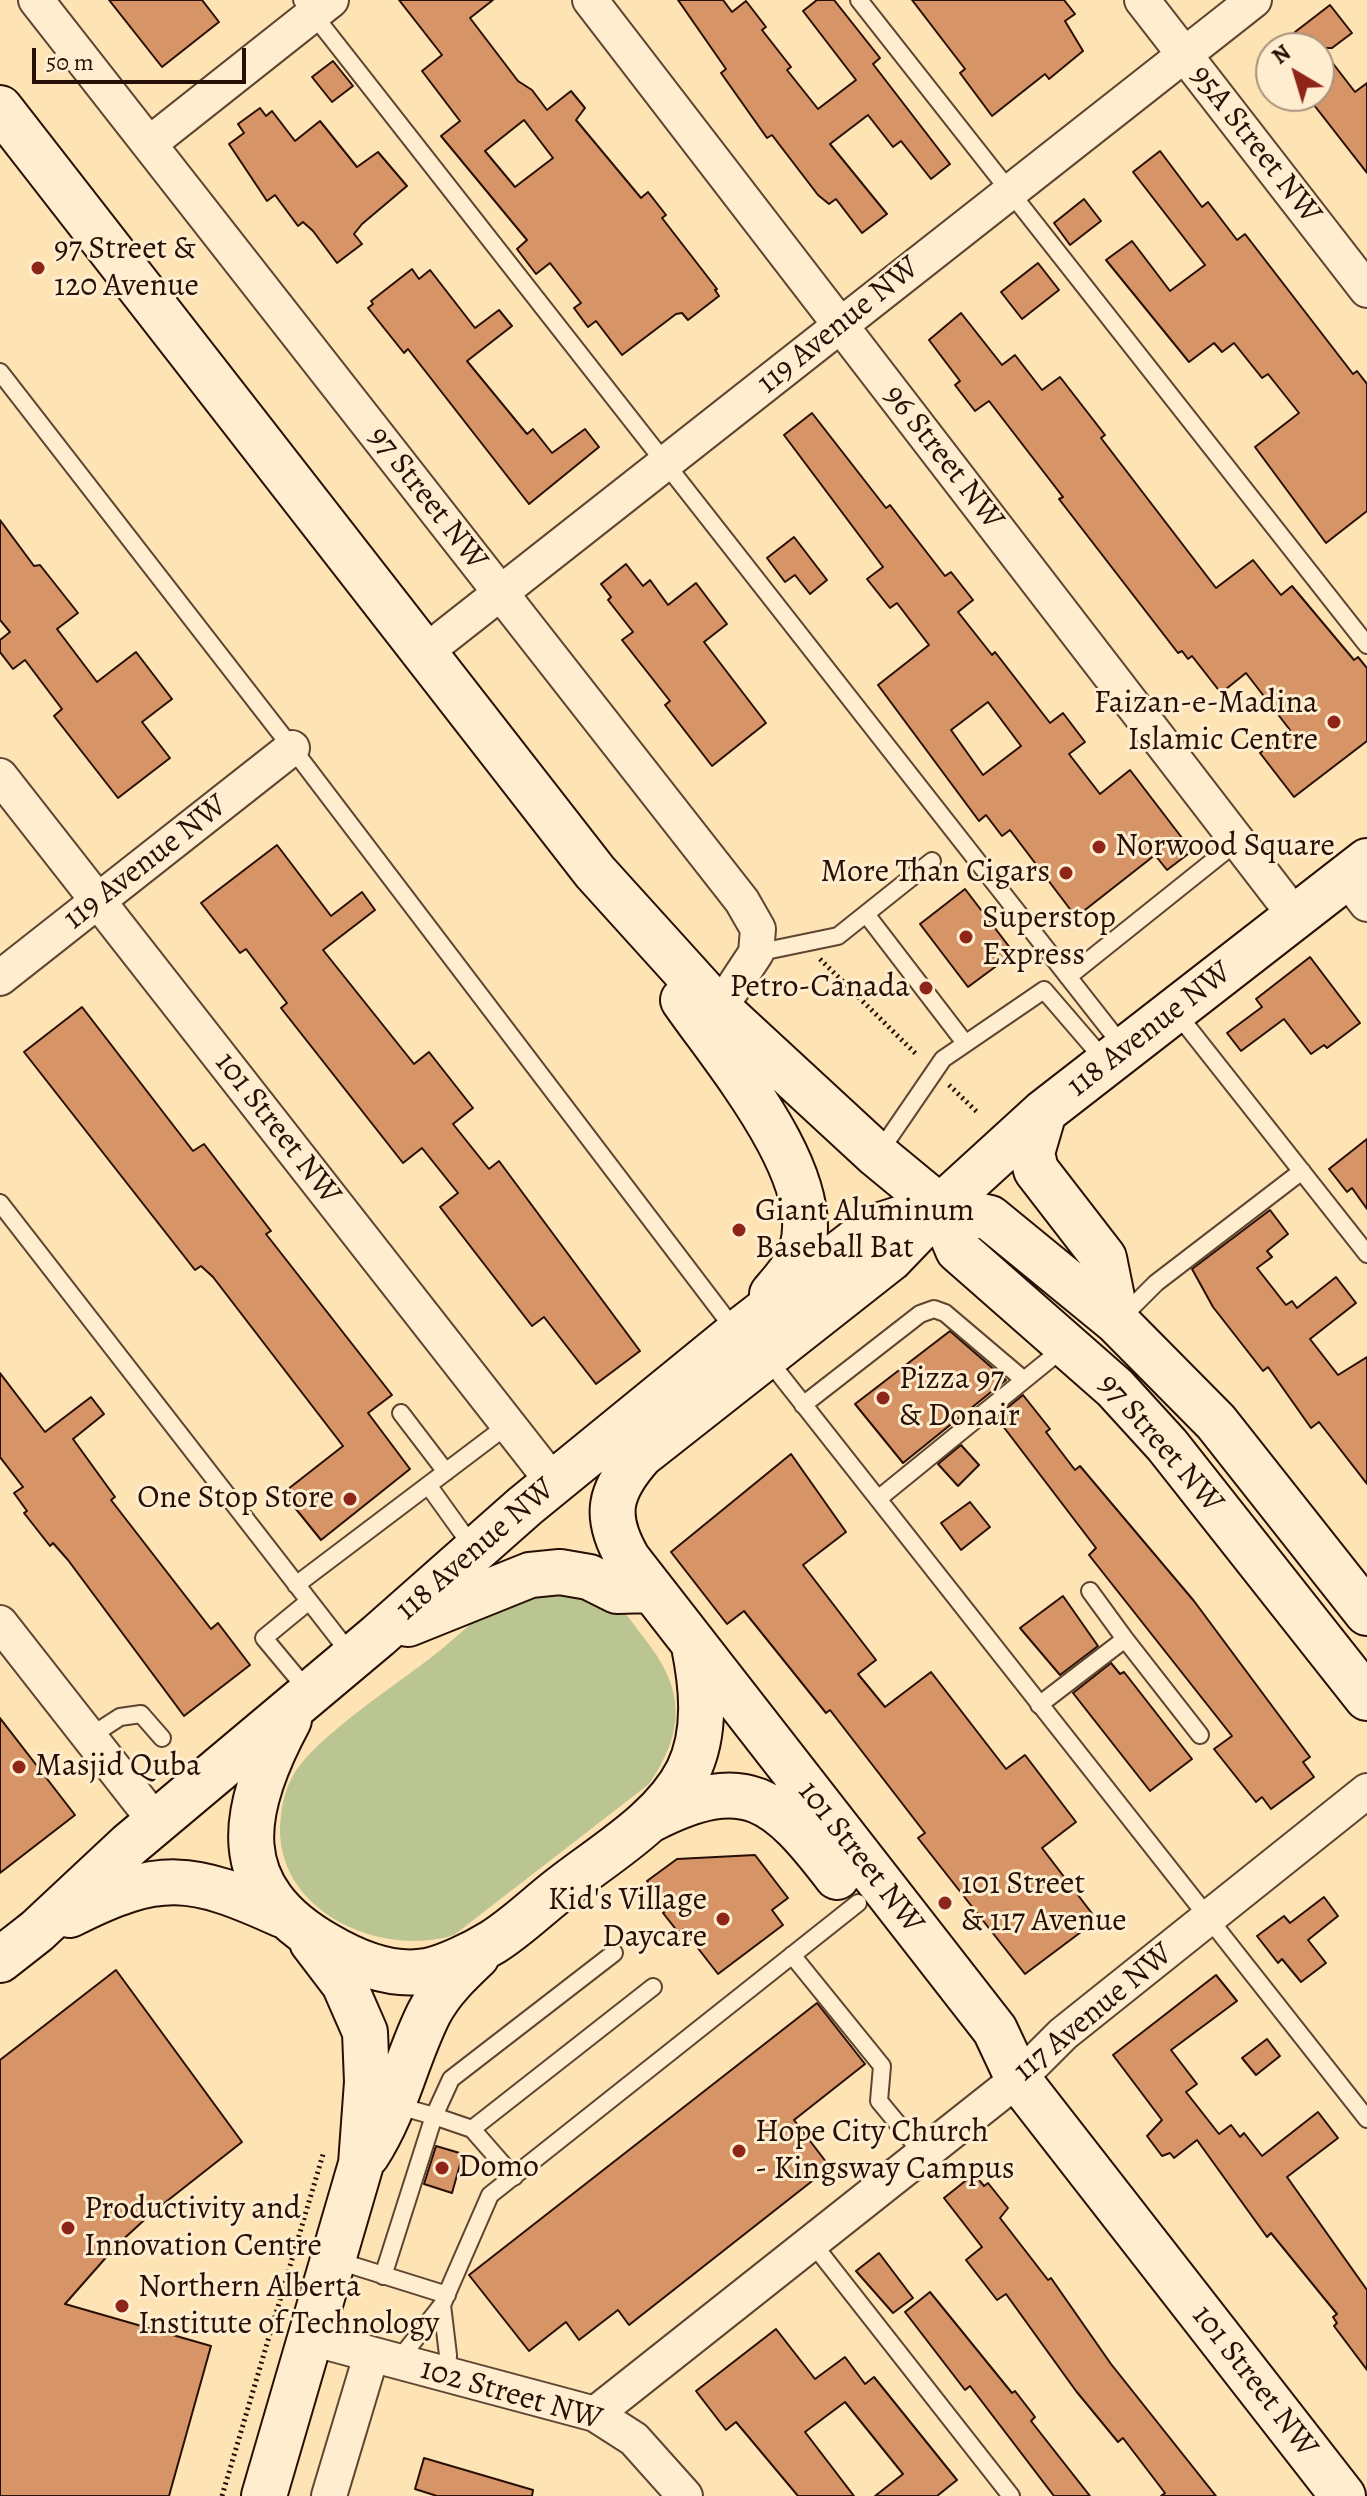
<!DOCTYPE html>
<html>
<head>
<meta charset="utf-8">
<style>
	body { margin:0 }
	#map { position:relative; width:1367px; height:2496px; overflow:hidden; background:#fee3b4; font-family:Alegreya,serif }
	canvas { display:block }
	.north { position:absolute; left:1255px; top:32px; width:80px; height:80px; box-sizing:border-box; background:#feedce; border:2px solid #a8947e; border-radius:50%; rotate:322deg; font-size:22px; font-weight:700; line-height:32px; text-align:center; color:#280f05 }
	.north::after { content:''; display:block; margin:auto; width:28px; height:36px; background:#8f2418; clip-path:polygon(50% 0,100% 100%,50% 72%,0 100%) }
	.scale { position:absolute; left:32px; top:48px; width:214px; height:36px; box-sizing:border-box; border:4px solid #280f05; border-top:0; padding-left:10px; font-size:24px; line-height:28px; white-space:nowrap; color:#280f05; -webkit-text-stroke:6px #feedce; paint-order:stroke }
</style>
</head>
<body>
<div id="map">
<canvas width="1367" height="2496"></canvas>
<div class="north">N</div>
<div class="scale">50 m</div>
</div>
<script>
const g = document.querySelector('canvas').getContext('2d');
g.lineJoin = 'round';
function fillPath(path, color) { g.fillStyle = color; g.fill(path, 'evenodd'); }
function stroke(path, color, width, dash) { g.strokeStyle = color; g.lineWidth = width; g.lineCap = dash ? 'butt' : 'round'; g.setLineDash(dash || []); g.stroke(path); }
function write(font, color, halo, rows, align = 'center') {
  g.font = font + ' Alegreya,serif'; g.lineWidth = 6; g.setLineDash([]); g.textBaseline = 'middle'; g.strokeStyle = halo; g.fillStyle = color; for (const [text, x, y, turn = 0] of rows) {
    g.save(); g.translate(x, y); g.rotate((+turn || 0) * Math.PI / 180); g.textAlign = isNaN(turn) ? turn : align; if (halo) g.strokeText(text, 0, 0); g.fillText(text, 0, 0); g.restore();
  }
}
fillPath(new Path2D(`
	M545,1584c20,6 53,9 71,21 11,8 20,23 28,33 42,52 41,93 5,146l-195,151c-72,23 -176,-22 -174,-108 1,-18 4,-37 14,-53 24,-39 101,-88 139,-118 22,-17 43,-39 67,-52 14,-8 30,-14 45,-20z`), '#bac591');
const building = new Path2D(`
	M109,0h93l17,22 -57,45z
	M399,0h94l-23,18 48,63 14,9 15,20 24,-19 14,17 -9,12 65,78 7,-6 18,23 -4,3 55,71 -2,1 4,6 -31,24 -6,-7 -6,1 -54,41 -26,-34 -8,6 -14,-19 7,-5 -31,-40 -14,11 -19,-25 10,-9 -86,-104 19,-15 -38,-50 20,-16zM524,120l29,38 -38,29 -30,-36z
	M678,0h45l9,12 14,-11 20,26 -4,3 29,37 -4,3 31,39 38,-29 -53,-69 14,-11h17l46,58 -7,6 77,100 -19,15 -30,-38 -8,6 -25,-32 -38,29 57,70 -25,19 -26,-34 -7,5 -11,-9 -46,-60 -5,3 -46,-65 5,-4z
	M912,0h152l11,14 -10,7 18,30 -34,28 -4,-5 -53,42 -32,-43 5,-4z
	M1330,5l22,28 -20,15h-11l34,44 12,-9v90l-60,-77h12v-48h-13l-11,-16z
	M333,61l20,25 -21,16 -20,-25z
	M260,108l6,8 6,-5 23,30 25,-20 37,46 21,-15 29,34 -45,38 -8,10 8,10 -25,19 -24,-32 -10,-9 -5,4 -23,-31 -8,6 -38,-57 15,-11 -6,-9z
	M1160,151l42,56 6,-5 29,38 8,-6 108,140 4,-3 10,13v127l-41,32 -71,-96 44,-34 -31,-39 -6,4 -28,-35 -12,9 -8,-9 -25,19 -83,-102 26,-19 38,50 35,-26 -72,-93z
	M1084,199l17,22 -31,24 -16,-22z
	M1038,263l21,27 -37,29 -21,-27z
	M412,269l7,10 11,-9 45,58 24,-18 13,16 -45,35 60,73 6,-5 19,24 33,-24 14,18 -70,57 -121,-155 -4,4 -36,-45 5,-4 -2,-3z
	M961,313l41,52 13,-10 27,35 18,-13 45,58 -4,3 115,150 37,-28 28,35 11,-9 62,74 4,-3 9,11v73l-73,56 -34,-44 30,-23 -44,-57 -25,20 -29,-37 -4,3 -6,-8 -4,2 -119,-154 4,-2 -74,-96 -14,10 -20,-26 5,-4 -31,-41z
	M812,413l74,95 4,-3 55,71 6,-4 22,28 -15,12 34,43 3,-3 55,71 13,-10 22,29 -16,12 31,40 30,-24 62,81 -25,19 -12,-15 -79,62 -66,-87 -8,6 -16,-21 -7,6 -101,-136 51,-40 -32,-42 -7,5 -23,-29 16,-12 -99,-132zM988,702l33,44 -38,29 -32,-45z
	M0,520l34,46 6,-1 38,48 -21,16 40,53 39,-30 36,47 -30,23 28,36 -52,40 -64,-82 8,-7 -37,-49 -12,9 -13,-17v-12l10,-8 -10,-12z
	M794,537l33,43 -17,14 -15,-19 -10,7 -18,-24z
	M626,564l17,22 7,-6 18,25 28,-22 31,41 -23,18 62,81 -54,43 -47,-61 5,-4 -48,-61 11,-8 -25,-32 3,-3 -10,-13z
	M277,845l54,71 31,-24 13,18 -52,40 91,114 15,-12 44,56 -20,16 36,45 10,-8 141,190 -44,33 -52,-67 -12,9 -92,-119 18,-14 -36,-45 -19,15 -122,-155 6,-5 -41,-54 -6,4 -39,-50z
	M965,889l49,64 -46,34 -48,-63z
	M1310,957l50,66 -33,25 -3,-3 -13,9 -27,-35 -43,32 -14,-18 35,-26 -6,-8z
	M82,1007l111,144 11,-7 67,87 -5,3 126,161 -24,18 42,56 -89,71 -38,-47 60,-47 -130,-169 -12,-11 -6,4 -171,-218z
	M1367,1139v70l-15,-21 -5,4 -18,-23z
	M1270,1210l18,24 -21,17 5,6 -15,11 29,37 6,-4 5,7 39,-31 20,26 -46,36 28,36 29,-18v127l-48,-62 -8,6 -43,-61 -5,4 -50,-64 -21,-38z
	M950,1331l56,49 -103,83 -48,-59z
	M0,1373l45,59 46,-35 13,17 -31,25 42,58 -4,3 100,129 7,-6 32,42 -66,51 -116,-156 -15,-17 -3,3 -26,-33 3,-2 -13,-18 9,-6 -23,-30z
	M1023,1395l27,34 -4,3 29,38 5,-4 114,135 116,156 -7,5 11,15 -43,32 -9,-12 -6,5 -42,-53 18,-13 -143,-181 7,-7 -100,-131z
	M961,1445l18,20 -21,21 -20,-22z
	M791,1454l55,78 -43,33 73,95 -18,14 27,33 46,-35 75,97 19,-14 51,67 -34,26 55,72 -72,54 -107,-136 7,-5 -95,-123 -4,3 -82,-102 -17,13 -56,-72z
	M970,1502l20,25 -29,23 -20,-27z
	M1063,1596l35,50 -38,29 -40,-47z
	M1111,1663l9,11 4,-2 68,87 -42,32 -77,-98z
	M0,1718l75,97 -75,58z
	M755,1855l33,43 -16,12 11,15 -65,49 -35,-45 -5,3 -15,-19 5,-4 -21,-28 30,-22z
	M1324,1897l14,19 -30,24 18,23 -25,19 -19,-23 -4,4 -21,-27 27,-20 6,7z
	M116,1970l126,172 -89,70 -36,33 -52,59 146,42 -42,150h-169v-436z
	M1216,1975l21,26 -66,49 26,34 -11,8 33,42 12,-9 9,12 4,-4 18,23 56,-44 20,26 -51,39 80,113v80l-33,-44 3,-3 -4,-6 4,-3 -66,-81 -4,4 -70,-97 -23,18 -4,-5 -8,3 -15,-20 15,-16 -49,-65z
	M817,2003l48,61 -71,56 36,47 -201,158 -11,-15 -39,30 -13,-18 -37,29 -60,-76z
	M1267,2039l13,17 -24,19 -14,-17z
	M436,2146l27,8 -11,39 -28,-9z
	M974,2174l10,12 4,-3 20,25 -8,10 48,62 3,-2 60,86 105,132h-55l4,-3 -42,-55 -5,4 -42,-51 -70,-97 -9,6 -31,-40 16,-13 -38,-49z
	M879,2253l34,45 -20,15 -37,-42z
	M930,2292l82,101 3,-2 20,26 -4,4 59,75h-36l-84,-110 -5,4 -60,-78z
	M776,2329l39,50 30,-22 20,27 9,-7 83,103 -20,16h-62l28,-22 -58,-72 -40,30 49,64h-56l-62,-74 -10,8 -30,-39z
	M424,2458l109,32 -1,6h-95l-22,-7z`);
fillPath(building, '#d69467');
stroke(building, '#280f05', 2);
const lane = new Path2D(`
	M302,0l822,1048
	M859,0l508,645
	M0,372l292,376 445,585
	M866,914l99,129
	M756,953l82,-17 94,-75
	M1068,977l170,-136
	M1175,1011l192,243
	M878,1154l65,-95 101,-69 62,72
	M0,1203l352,453
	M1120,1319l36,-36 146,-112
	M766,1357l601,762
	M803,1405l117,-91 14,-5 11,4 79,67
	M401,1413l45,59
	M428,1485l46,64
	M878,1499l188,-153
	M296,1585l213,-161
	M1125,1639l75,96
	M309,1692l-45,-54 45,-37
	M1039,1705l86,-66 -35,-48
	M89,1737l31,-20 21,-3 21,24
	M792,1955l90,111 -3,35 43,52
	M472,2129l181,-142
	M514,2177l-42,-48 -38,-13 17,-37 163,-126
	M810,2240l201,256
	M335,2260l112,35
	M383,2276l51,-160 -39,-11
	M442,2305l6,50 -1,20
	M397,2362l45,-57 48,-110 368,-292`);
const street = new Path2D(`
	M36,0l706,901 16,28 -2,24 -37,56
	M590,0l706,917
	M1142,0l225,290
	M149,144l182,-144
	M424,653l830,-653
	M0,776l554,707
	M1346,877l21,27
	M0,978l292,-230
	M0,1623l156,199
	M311,2338l284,76 39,25 51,57
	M595,2414l423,-335 45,-45 304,-243
	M329,2496l42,-140`);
const secondary = new Path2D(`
	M0,108l595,764 124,137 158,146 63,52 50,11 127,104 99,100 151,191
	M683,1000c40,58 141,175 119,248 -6,19 -18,32 -30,46
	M1044,1112l-12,41 4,17 68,88 13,64
	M940,1207l18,43 157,138 52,57 200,253
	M408,1624l122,-49 30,-3 29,5 28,14 35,-1
	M289,1720c-49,91 -64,168 39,226 29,17 65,31 99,25 20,-4 48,-18 66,-29 24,-15 45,-36 67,-53 43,-34 103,-68 128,-118 19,-39 14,-85 6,-125
	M652,1819c95,-48 125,-20 185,58
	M70,1915c90,-46 122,-41 212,0
	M0,1960l37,-29 92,-86 249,-209 147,-130 212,-173 137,-106 63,-20
	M367,2155c30,-46 38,-94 62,-142 12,-23 30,-40 48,-57
	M264,2496l97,-332 6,-82 -2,-50 -21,-48 -32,-42
	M1343,2496l-325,-417 -23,-49 -367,-471c-25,-43 -19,-68 13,-104l249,-196 50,-52 104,-95 323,-251`);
stroke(lane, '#5e4431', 20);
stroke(street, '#5e4431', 38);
stroke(secondary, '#280f05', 48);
stroke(new Path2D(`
	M820,959l98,97
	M949,1085l28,27
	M222,2496l102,-345`), '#280f05', 5, [2, 4]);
stroke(lane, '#feedce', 16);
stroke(street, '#feedce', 34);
stroke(secondary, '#feedce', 44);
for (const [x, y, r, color] of [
	[38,268,8,"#8f2418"],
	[1334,722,8,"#8f2418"],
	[1099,847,8,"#8f2418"],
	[1066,873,8,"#8f2418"],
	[966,937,8,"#8f2418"],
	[926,988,8,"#8f2418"],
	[739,1230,8,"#8f2418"],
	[883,1398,8,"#8f2418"],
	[350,1499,8,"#8f2418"],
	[19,1767,8,"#8f2418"],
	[945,1903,8,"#8f2418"],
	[723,1919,8,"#8f2418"],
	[739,2151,8,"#8f2418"],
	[442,2168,8,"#8f2418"],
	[68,2228,8,"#8f2418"],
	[122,2306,8,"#8f2418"]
]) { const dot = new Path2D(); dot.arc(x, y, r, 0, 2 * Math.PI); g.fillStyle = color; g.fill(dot); stroke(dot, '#feedce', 3); }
write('32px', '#280f05', '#feedce', [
	["95A Street NW",1255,145,52],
	["119 Avenue NW",839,326,-39],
	["96 Street NW",943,458,52],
	["97 Street NW",427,499,52],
	["119 Avenue NW",146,863,-38],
	["118 Avenue NW",1150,1030,-38],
	["101 Street NW",277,1129,52],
	["97 Street NW",1160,1444,49],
	["118 Avenue NW",476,1550,-41],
	["101 Street NW",860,1858,52],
	["117 Avenue NW",1094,2013,-40],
	["101 Street NW",1254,2382,52],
	["102 Street NW",511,2395,16]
]);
write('32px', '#280f05', '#feedce', [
	["97 Street &",54,250],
	["120 Avenue",54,287],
	["Faizan-e-Madina",1318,704,"right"],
	["Islamic Centre",1318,741,"right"],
	["Norwood Square",1115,847],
	["More Than Cigars",1050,873,"right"],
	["Superstop",982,919],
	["Express",982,956],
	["Petro-Canada",910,988,"right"],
	["Giant Aluminum",755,1212],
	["Baseball Bat",755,1249],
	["Pizza 97",899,1380],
	["& Donair",899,1417],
	["One Stop Store",334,1499,"right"],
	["Masjid Quba",35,1767],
	["101 Street",961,1885],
	["& 117 Avenue",961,1922],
	["Kid's Village",707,1901,"right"],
	["Daycare",707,1938,"right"],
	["Hope City Church",755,2133],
	["- Kingsway Campus",755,2170],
	["Domo",458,2168],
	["Productivity and",84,2210],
	["Innovation Centre",84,2247],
	["Northern Alberta",138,2288],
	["Institute of Technology",138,2325]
], 'left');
</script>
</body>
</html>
